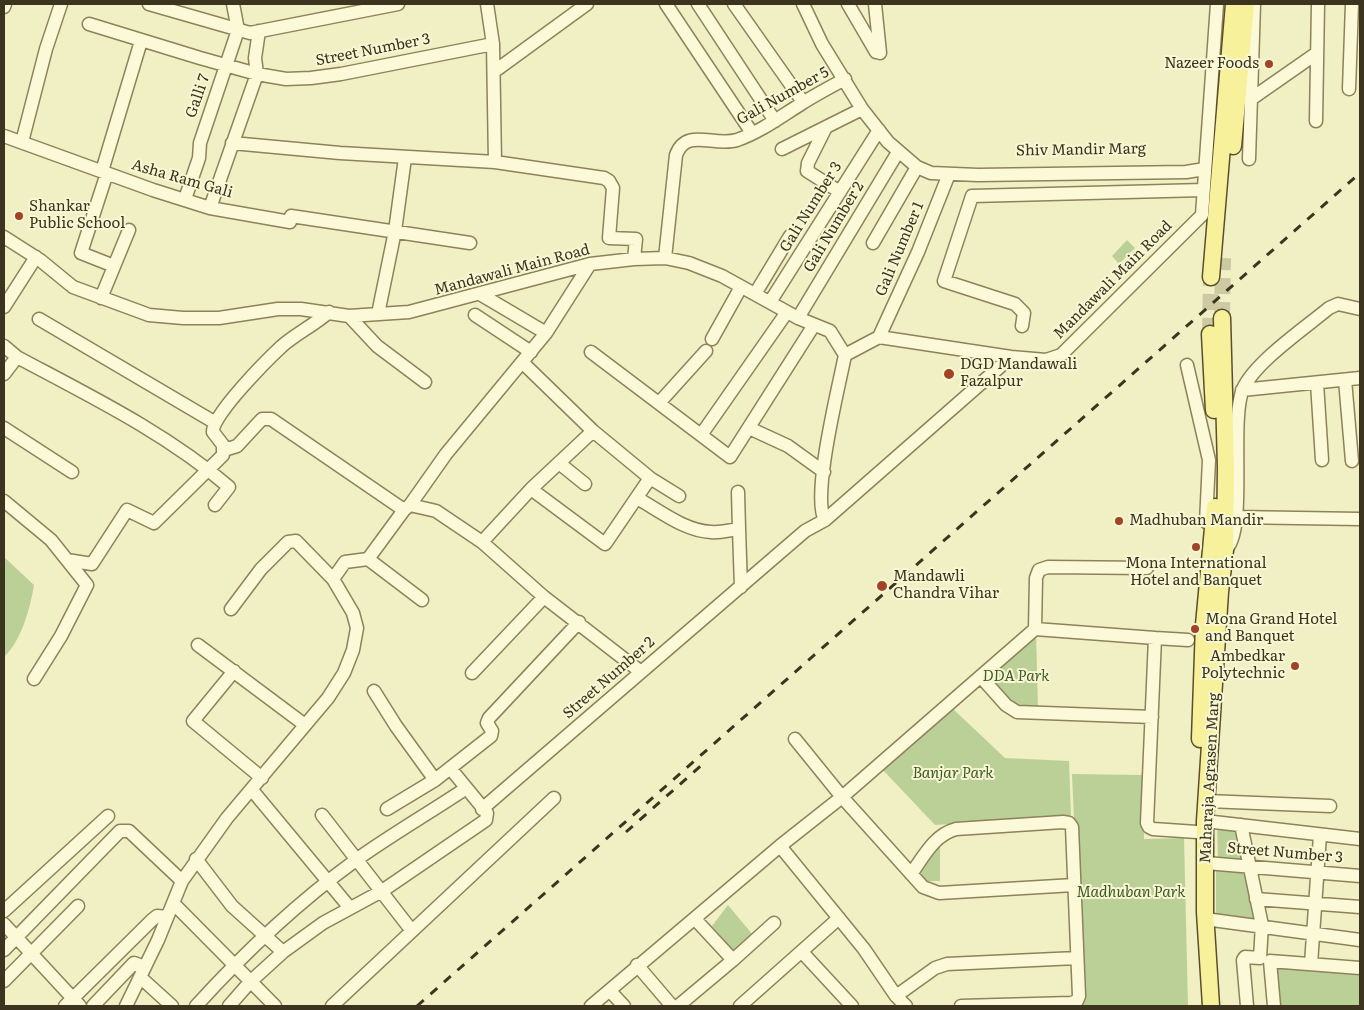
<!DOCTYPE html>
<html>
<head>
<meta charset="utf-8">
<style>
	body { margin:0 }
	#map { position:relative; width:1364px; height:1010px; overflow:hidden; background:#f1efc4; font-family:Literata,serif }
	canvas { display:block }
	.frame { position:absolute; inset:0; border:5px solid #3c341e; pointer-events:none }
</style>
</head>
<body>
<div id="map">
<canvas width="1364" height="1010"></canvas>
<div class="frame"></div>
</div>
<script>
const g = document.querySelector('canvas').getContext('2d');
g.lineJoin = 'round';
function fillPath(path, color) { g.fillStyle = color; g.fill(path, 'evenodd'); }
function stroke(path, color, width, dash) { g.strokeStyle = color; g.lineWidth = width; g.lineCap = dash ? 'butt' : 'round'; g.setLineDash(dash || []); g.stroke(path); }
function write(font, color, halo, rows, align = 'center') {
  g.font = font + ' Literata,serif'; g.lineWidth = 4; g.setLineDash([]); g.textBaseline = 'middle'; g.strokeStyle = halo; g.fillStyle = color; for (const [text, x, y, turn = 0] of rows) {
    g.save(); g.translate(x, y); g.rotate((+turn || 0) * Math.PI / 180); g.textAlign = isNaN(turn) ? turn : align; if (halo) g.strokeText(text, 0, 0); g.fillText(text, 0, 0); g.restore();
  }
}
fillPath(new Path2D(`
	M1127,240l8,8 -16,16 -7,-8z
	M4,557l30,28c-4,23 -12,55 -30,72z
	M1036,632l2,77h-20l-32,-32z
	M952,708l53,50 64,3 2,55 -136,9 -54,-57z
	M1072,774l71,1 1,64 40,-1 4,168h-106z
	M1217,825l22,3 6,36 -27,-2z
	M940,836v45h-25l1,-8z
	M1216,866l32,3 10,55 -42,-6z
	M728,905l25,30 -20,17 -21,-26z
	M1272,962l88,9v35h-83z`), '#bbd097');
stroke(new Path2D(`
	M1222,318l1,-60
	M1210,334l1,-57`), '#cdcaa3', 16, [16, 8]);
const minor = new Path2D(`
	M149,4l101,29 148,-29
	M487,4l6,40 2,118
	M666,4l86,129
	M698,4l77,117
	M734,4l69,98
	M803,4l19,40 40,65 26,33 29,25 14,6 47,2 208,-3 19,-3
	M848,4l28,48
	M875,4l5,49
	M4,7l1,-3
	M89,24l111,34 57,16 29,5 25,-1 30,-4 152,-30
	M495,71l92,-67
	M1349,89l3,-85
	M1251,99l66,-46
	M1316,121l2,-117
	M826,127l-18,36 -1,8 33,21
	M4,136l149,54 57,18 80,14 1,-6 179,27
	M22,142l24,-93 15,-45
	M232,143l108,10 155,9 109,16 5,3 4,7 -4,50 27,1 -2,20
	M782,149l80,-40
	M1249,159l5,-155
	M102,171l39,-130
	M107,173l-26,80 33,13
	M185,199l14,-41 1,-15 38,-113 -5,-26
	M210,208l47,-134 -2,-16 4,-27
	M4,237l36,23 33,27 76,28 34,3h36l59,-9h23l48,7 60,-4 181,-48 44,-5 31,-1 24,5 33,13 76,42 32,13 15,24 34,-18 132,20 35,3 15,-5 141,-140 15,-211
	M873,243l44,-76
	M665,258l11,-103c10,-28 38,-8 61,-15 23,-8 43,-23 64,-36 14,-9 29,-17 44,-25
	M480,294l66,39
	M755,294l35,-58
	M101,298l28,-68
	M770,302l109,-172
	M4,307l32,-50
	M378,314l17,-83 10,-73
	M475,315l56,37
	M349,316l28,30 48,36
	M798,318l100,-166
	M39,319l175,103
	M1022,326l2,-13 -9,-9 -71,-23 28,-85 231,-6
	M879,337l39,-85 31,-78
	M712,339l29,-52
	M4,346l13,11c73,39 149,76 212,130l-14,18
	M591,352l139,105 84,-132
	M523,363l70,68 57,47
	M1187,365l22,95 -3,62
	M4,374l13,-17
	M1345,380l7,81
	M1317,383l5,77
	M1242,390l118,-12
	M659,403l47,-52
	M4,428l68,44
	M749,428l39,18 36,26
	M701,435l86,-123
	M224,450l13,-4 25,-27h9l133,91
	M559,463l26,21
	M531,489l62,-58
	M637,498c23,13 48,33 74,34 9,1 19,-2 28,-3l-1,-37
	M4,501l47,39 36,45 -26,51 -27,43
	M410,505l36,-51 100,-121 44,-69
	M1235,517l125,2
	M825,520c-14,-23 14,-134 20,-165
	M739,529l2,58
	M482,542l49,-53 74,55 45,-66 29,18
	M1225,550c23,-17 4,-129 18,-161 12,-27 62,-61 86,-81l9,-4 22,5
	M368,559l54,41
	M67,560l25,4 35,-54 27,13 69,-68v-10l-10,-13c-2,-16 55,-73 69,-86 14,-12 32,-21 47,-34
	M1147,568l-99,-1 -9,3 -3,8 -1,51 120,9 -8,185 2,4 4,2 44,3
	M231,609l30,-40 27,-27 8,-1 37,38
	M1155,638l33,2
	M198,645l107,80
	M234,671l-41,50 69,57
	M472,673l72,-76
	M981,677l25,28 11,7 135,5
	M374,691l22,35 39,54
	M795,739l47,58 81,90 16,6 135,-8
	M252,790l98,118
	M1207,801l123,5
	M387,809l48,-29 56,-44 1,-5 -5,-8 2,-5 90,-96
	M482,809l323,-278 20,-11 186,-163
	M322,815l90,116
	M1205,821l155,18
	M1241,825l21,100 -2,33 -15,-1 -2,3 4,46
	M780,846l62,-49 193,-168
	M196,859l36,47 51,46
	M1206,863l154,13
	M911,874c13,-18 23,-39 45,-45l107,-7 6,1 3,4 7,169 -2,5 -6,2 -110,3
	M1256,899l104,8
	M173,903l102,103
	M4,911l104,-95
	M1205,919l155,21
	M4,924l76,82
	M4,950l116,-119h9l53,50
	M802,952l50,54
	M733,960l41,-37
	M1311,964l9,-129
	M637,965l35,41
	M140,977l32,29
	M4,981l74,-75
	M610,991l14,15
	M896,996l39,-28 12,-4 130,-6
	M65,1006l87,-86 5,-4 10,1
	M93,1006l41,-43 11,4
	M126,1006l32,-66 24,-59 45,-63 101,-120 16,-25 9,-23 4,-22 -4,-15 -20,-34 12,-17 23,-3 36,-49 6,-5 26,6 46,31 62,55 97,75
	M196,1006c49,-54 101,-103 160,-146 35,-25 73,-47 109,-71
	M229,1006l21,-24 33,-30 40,-29 59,-32 104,-71 1,-7 -37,-45
	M332,1006l222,-208
	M591,1006l189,-160 84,103 32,47 10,10
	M678,1006l55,-46 -38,-41
	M740,1006l99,-88
	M1274,1006l-4,-45 90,7`);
const major = new Path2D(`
	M1233,146l13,-142
	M1211,277l23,-273
	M1210,334l4,76
	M1200,739l4,-114 11,-118
	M1211,1006l-6,-94v-91l15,-229 5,-42 1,-82 -4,-150`);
stroke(minor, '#8d8259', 15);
stroke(major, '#5a4e2d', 19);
stroke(minor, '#fbf9d8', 12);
stroke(major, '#f6f19a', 16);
stroke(new Path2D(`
	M626,832l78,-69
	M417,1006l943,-833`), '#3c341e', 3, [9, 9]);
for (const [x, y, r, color] of [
	[1269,64,5,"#a04425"],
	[19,216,5,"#a04425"],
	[949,374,6,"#a04425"],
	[1119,521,5,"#a04425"],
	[1196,547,5,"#a04425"],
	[882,586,6,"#a04425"],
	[1195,629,5,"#a04425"],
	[1295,666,5,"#a04425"]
]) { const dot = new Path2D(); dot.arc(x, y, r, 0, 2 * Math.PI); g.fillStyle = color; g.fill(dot); stroke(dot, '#f8f7d4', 2); }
write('15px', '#3c341e', '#f8f7d4', [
	["Street Number 3",373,50,-11],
	["Galli 7",198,96,-71],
	["Gali Number 5",783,96,-29],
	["Shiv Mandir Marg",1081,150,-1],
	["Asha Ram Gali",182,179,16],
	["Gali Number 3",811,207,-58],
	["Gali Number 2",834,227,-59],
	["Gali Number 1",900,249,-67],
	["Mandawali Main Road",512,270,-15],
	["Mandawali Main Road",1113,280,-45],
	["Street Number 2",609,678,-41],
	["Maharaja Agrasen Marg",1210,778,-87],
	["Street Number 3",1285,853,5]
]);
write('15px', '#3c341e', '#f8f7d4', [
	["Nazeer Foods",1259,64,"right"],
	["Shankar",29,207],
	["Public School",29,224],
	["DGD Mandawali",960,365],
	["Fazalpur",960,382],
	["Madhuban Mandir",1129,521],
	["Mona International",1196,564,"center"],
	["Hotel and Banquet",1196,581,"center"],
	["Mandawli",893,577],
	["Chandra Vihar",893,594],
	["Mona Grand Hotel",1205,620],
	["and Banquet",1205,637],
	["Ambedkar",1285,657,"right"],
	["Polytechnic",1285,674,"right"]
], 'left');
write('italic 15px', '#3e5a23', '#f8f7d4', [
	["DDA Park",1016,677],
	["Banjar Park",953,774],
	["Madhuban Park",1131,893]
]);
</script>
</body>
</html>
